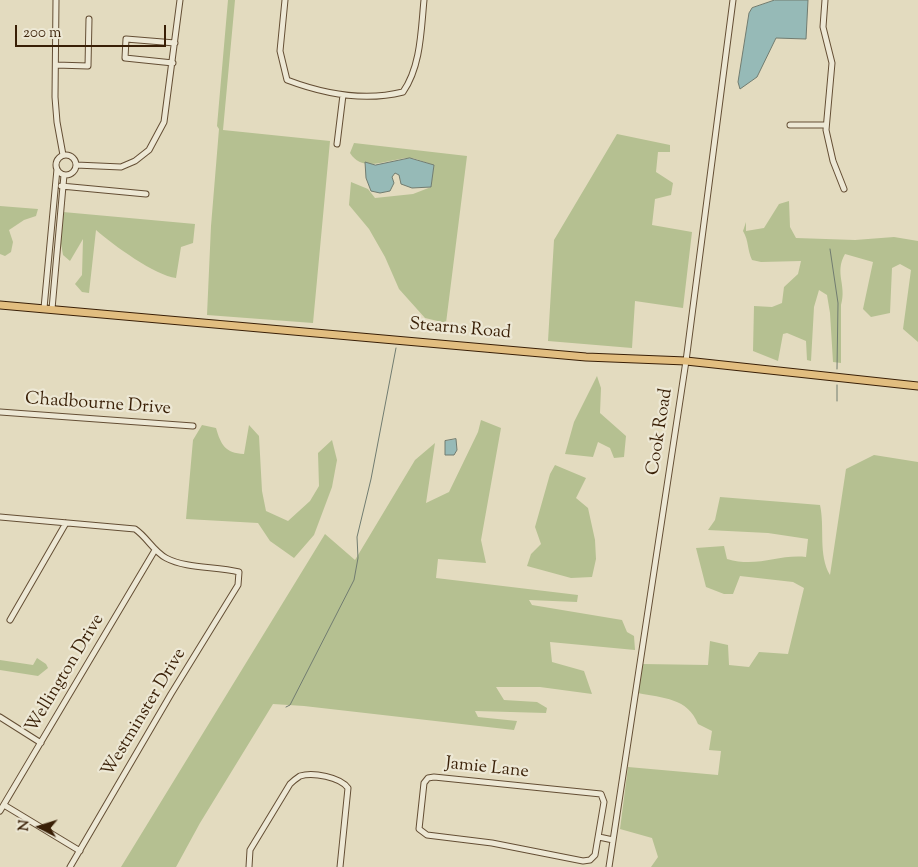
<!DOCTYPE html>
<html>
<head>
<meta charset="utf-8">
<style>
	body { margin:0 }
	#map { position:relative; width:918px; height:867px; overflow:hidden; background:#e3dbbf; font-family:"Sorts Mill Goudy",serif }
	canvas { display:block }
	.north { position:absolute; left:15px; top:802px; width:50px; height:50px; -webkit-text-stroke:4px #ede8d5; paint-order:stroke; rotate:275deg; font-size:14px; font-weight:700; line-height:20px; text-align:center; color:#391f06 }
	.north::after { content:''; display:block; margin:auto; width:18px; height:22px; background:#391f06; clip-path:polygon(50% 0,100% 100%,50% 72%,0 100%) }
	.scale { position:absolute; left:15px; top:25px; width:151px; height:22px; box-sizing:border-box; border:2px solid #391f06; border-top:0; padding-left:6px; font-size:15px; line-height:18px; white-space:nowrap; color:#391f06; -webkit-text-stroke:4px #ede8d5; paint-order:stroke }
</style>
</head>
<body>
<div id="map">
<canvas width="918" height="867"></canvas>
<div class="north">N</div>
<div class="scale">200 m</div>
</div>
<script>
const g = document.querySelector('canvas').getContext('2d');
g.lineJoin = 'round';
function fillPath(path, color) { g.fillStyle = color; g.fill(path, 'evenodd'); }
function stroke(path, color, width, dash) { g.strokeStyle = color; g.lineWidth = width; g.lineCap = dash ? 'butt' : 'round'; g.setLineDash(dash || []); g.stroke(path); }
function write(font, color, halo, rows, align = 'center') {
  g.font = font + ' "Sorts Mill Goudy",serif'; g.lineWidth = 4.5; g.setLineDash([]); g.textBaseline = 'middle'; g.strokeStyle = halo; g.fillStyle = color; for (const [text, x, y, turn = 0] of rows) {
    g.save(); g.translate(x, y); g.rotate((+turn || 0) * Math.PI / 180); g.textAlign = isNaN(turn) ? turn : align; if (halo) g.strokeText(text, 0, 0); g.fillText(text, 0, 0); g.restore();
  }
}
fillPath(new Path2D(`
	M228,0h7l-12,130 107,11 -17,182 -106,-8 4,-89 8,-97 -2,-3z
	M617,134l53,11v7h-12l-2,20 17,11 -2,12 -16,4 -3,26 40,7 -9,76 -48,-7 -3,47 -84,-7 6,-101z
	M354,143l113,13 -21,167 -21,-5 -26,-29 -14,-32 -16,-28 -20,-24 2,-23 17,7 7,9 38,-4 18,-7 3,-22c-7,-2 -16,-6 -23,-7 -20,-1 -47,17 -61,-5z
	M789,201l1,26 6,11 59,2 39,-3 24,4v101l-15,-13 8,-59 -11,-6 -8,4 -2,45 -19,4 -8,-8 10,-47 -28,-8c-11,19 2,31 -4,51v58l-8,-1 -3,-49 -3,-18 -8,-5 -5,17 -3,54 -4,-1 -1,-19 -19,-8 -4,1 -5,27 -25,-10 1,-45 18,1 10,-4 2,-16 14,-13 3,-13 -40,1 -9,-2c-5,-11 -3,-19 -9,-29l3,-9v9l18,-3 15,-24z
	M0,206l38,3 -2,7 -12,4 -15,10 4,12 -2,10 -6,4 -5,-2z
	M63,212l132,12 -2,19 -12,4 -5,31c-20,-2 -63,-33 -80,-48l-7,63 -7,-1 -7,-8 7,-9 1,-36 -13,22 -7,-6 -3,-17z
	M597,376l4,12 -1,25 26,23 -2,21 -10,1 -4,-10 -12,-6 -5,15 -28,-3 9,-32z
	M481,420l20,8 -20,112 5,23 -48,-4 -2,19 142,17 -1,7 -48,-2 3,5 90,15 5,12 7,4 1,14 -85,-8 2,20 32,9 8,23 -52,-7h-44l8,13 33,2 10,6 -1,5 -71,-2 3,6 39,4 -3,9 -210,-24 -31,-2 -73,119 -24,44h-55l204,-333 30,26 60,-100 20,-17 -9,60 23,-11 29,-60z
	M202,425l14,3c5,17 9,25 28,26l5,-29 10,11 3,55 4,20 22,10 22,-20 9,-15 -1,-33 14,-13 5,20 -5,27 -18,48 -20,23 -24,-17 -12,-18 -72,-4 7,-79z
	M874,455l44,7v405h-267l7,-10 -6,-19 -32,-9 8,-62 90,8 3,-24 -12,-1 3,-19 -14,-7c-10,-26 -35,-26 -60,-31l4,-29 66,1 2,-24 18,4 1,20 20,2 10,-15 29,2 16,-66 -11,-6 -53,-6 -7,18h-9l-18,-7 -10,-39 28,-2 3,13c31,9 51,-5 79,-2l2,-18 -40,-6 -60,-3 7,-10 5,-23 100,8c5,23 -2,50 10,70l16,-106z
	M555,465l31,13 -10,20 12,10 7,32 1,19 -4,18 -21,1 -44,-12 4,-12 10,-10 -6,-17 15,-53z
	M37,658l9,6 2,4 -10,8 -38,-6v-10l33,5z`), '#b5c091');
const water = new Path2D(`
	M775,0h33l-2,39 -30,-1 -19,39 -17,12 -2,-7 11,-69 3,-5z
	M410,158l24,7 -3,22 -19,1 -11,-4 -2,-9 -4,-2 -3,4 2,6 -4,8 -10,2 -9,-2 -5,-13 -1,-16 10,3z
	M456,439l1,11 -3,5h-9v-14z`);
fillPath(water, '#96bab7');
stroke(water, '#717c70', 1);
stroke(new Path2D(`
	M830,249l8,54 -1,66
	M837,401v-16
	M286,707l4,-2 64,-125 4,-22 -1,-21 14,-58 25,-131`), '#717c70', 1);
const minor = new Path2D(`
	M56,0l-1,97 2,25 6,33
	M285,0l-5,51 7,29c37,14 76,22 116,12 18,-26 18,-62 21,-92
	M825,0l-2,27 9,36 -6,67 7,31 11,28
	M173,63l-48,-5 1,-19 49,4
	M56,65l32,1 1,-47
	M790,125h36
	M337,144l6,-49
	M56 165a10 10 0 1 1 20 0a10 10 0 1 1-20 0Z
	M76,165l45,2 14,-6 14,-11 15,-28 16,-122
	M61,186l85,8
	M44,308l13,-139
	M52,309l12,-134
	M0,412l193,14
	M0,517l135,12c12,8 18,22 31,29 21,11 50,8 73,14l-1,13 -67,109 -101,173
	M10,620l56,-97
	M0,717l41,26
	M434,777l167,17 3,8 -9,53 -5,5 -7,1 -91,-18 -65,-8 -8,-6 5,-46 4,-5z
	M4,805l76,46
	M0,811l155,-261
	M599,837l14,3
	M249,867l1,-17 40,-66c3,-3 7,-6 10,-8 13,-4 40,1 48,12l-8,79
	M609,867l77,-506 47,-361`);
const major = new Path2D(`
	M0,305l586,52 100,4 232,25`);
stroke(minor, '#644e34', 7);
stroke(major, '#391f06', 9);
stroke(minor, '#ede8d5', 5);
stroke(major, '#e2be80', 7);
write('18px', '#391f06', '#ede8d5', [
	["Stearns Road",460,330,5],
	["Chadbourne Drive",98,405,4],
	["Cook Road",661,432,-81],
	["Wellington Drive",66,674,-59],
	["Westminster Drive",145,713,-59],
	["Jamie Lane",487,769,6]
]);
</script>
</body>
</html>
